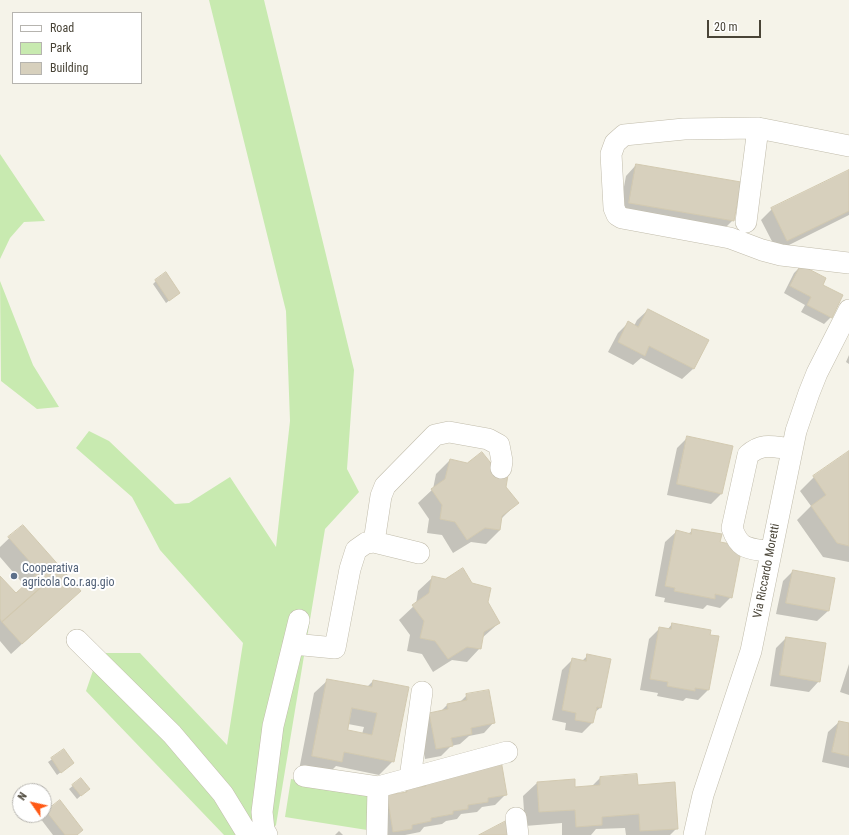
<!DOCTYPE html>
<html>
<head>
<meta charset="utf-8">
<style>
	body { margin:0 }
	#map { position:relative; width:849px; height:835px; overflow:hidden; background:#f5f3e9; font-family:"Roboto Condensed",sans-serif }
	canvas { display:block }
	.legend { position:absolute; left:12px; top:12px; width:130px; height:72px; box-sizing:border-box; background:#fff; border:1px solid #b6b4af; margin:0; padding:5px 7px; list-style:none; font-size:12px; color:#494437 }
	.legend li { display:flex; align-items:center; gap:8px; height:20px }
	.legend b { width:20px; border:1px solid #b6b4af }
	.north { position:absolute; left:12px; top:783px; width:40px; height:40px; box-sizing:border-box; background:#fff; border:1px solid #b6b4af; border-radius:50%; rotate:304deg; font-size:11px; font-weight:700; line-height:16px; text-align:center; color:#494437 }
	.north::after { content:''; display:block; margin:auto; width:14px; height:18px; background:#ff5915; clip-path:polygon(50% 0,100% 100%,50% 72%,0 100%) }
	.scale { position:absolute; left:707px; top:20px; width:54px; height:18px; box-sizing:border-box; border:2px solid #494437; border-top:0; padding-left:5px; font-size:12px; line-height:14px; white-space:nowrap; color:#494437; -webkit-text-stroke:3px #fff; paint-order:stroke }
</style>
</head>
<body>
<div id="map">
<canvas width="849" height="835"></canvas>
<ul class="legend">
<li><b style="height:5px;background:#fff"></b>Road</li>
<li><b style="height:11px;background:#c8eab0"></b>Park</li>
<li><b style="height:11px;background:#d7d0bd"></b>Building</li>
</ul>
<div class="north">N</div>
<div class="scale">20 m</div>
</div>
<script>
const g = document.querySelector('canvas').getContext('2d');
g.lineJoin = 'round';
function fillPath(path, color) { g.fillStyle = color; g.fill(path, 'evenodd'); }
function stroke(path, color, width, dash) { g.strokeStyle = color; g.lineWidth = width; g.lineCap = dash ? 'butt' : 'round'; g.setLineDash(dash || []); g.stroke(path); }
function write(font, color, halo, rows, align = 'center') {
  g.font = font + ' "Roboto Condensed",sans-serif'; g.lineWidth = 4; g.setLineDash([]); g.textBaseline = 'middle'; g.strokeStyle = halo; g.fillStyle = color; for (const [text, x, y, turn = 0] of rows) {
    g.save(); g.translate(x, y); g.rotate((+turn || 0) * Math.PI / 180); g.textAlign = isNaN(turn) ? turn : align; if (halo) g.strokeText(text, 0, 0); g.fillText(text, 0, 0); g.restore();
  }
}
fillPath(new Path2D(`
	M209,0h55l90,370 -7,99 12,23 -34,37 -49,296 -8,10h-44l-138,-144 13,-38h41l87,92 16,-102 -83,-93 -28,-53 -56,-49 13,-17 20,10 66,63 14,-1 41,-26 46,70 14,-126 -4,-110z
	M0,154l45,67 -21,1 -14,16 -10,21z
	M0,281l33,84 26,42 -22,2 -36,-28z
	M291,779l82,14 -6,37 -82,-13z`), '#c8eab0');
fillPath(new Path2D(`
	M636,165l97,55 -11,11 -103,-18 7,-37z
	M849,171v44l-72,36 -16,-31 11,-11z
	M801,266l21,19 9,32 -7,7 -23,-12 4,-7 -21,-12 10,-20z
	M156,281l23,12 -13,10 -13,-19z
	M648,310l59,31 -14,28 -11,10 -41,-21 -8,7 -25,-13 10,-19 10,-10 6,3 3,-6z
	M849,355v9l-3,-2z
	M688,437l33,57 -10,10 -44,-9 10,-47z
	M849,452v110l-26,-5 -26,-37 14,-14 -11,-15 14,-14z
	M450,460l44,8 11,19 12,16 -16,16 -1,11 -14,14 -15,-2 -18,11 -11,-18 -15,-2 2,-14 -11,-16 15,-14 3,-15z
	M22,526l58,65 -69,63 -11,-13v-64l16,18 9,-9 -25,-29v-10z
	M693,530l26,13 12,54 -11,11 -13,-3 -4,4 -39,-7 1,-4 -10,-2 10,-54 11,-10 12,2z
	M793,571l35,40 -11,10 -41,-7 7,-33z
	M432,578l39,6 16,18 12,21 -17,15 -2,10 -13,14 -15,-2 -19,12 -11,-18 -15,-3 3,-16 -11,-15 17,-16 2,-13z
	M672,624l36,66 -10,10 -12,-2 -3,3 -26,-5 1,-3 -18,-3 9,-51 11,-11 7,2z
	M786,638l33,43 -10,11 -39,-6 6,-38z
	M588,655l12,53 -6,5 -2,10 -10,10 -17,-3 1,-7 -14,-3 10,-50 11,-11 9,2z
	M849,664v31l-9,-3z
	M328,680l39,7 6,-6 20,80 -14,14 -43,-9 -9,9 -28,-5 15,-77zM348,724l16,3 -2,7 -15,-4z
	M467,695l27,27 -10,11 -15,3 -9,8 -9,2 -10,10 -16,3 -6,-35 10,-10 12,-3 6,-6 13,-3z
	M839,722l10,2v44l-27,-6 6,-30z
	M64,751l9,12 -16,12 -9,-13z
	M636,775l1,11 40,42 -7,7h-44l-1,-7 -29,1 -5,6h-29v-12l-37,3 -2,-30 14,-13 37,5 17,-1 9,-9z
	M81,779l4,13 -8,7 -8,-10z
	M425,783l81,11 -11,11 -13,2 -5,5 -16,2 -4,5 -11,2 -4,3 -18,3 -4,5 -15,3h-23l-5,-29 27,-13 3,-3 13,-2z
	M47,811l30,24h-24l-13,-17z
	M339,831l4,4h-8z`), '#0003');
const building = new Path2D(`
	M636,164l105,18 -7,39 -105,-18z
	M849,170v41l-62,30 -16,-33z
	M801,265l25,13 -3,7 20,10 -11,23 -25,-13 4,-8 -21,-11z
	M166,272l14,21 -11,8 -14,-21z
	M648,309l61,31 -15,29 -45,-23 -4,10 -27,-14 10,-21 10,6z
	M687,436l46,10 -11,48 -45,-10z
	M849,451v95l-12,-3 -26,-37 15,-11 -13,-19z
	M482,452l12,15 15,2 -3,18 13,16 -17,13 -2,14 -15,-2 -18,12 -12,-18 -15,-3 2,-14 -11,-16 14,-10 5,-20 17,4z
	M23,525l39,44 -60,53 -2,-3v-43l16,17 23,-21 -31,-35z
	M692,529l30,5 -2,8 22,4 -10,52 -17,-4v5l-41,-8 1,-3 -10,-2 11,-56 15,4z
	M463,568l9,15 19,5 -3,14 12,21 -16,9 -3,17 -14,-2 -19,12 -13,-18 -15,-3 4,-17 -12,-16 17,-12 3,-17 13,3z
	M62,569l19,22 -59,53 -20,-22z
	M793,570l42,8 -6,33 -43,-8z
	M672,623l39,7 -1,5 9,1 -10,54 -14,-2v3l-28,-5 1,-4 -18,-3 9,-52 12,2z
	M786,637l40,6 -6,39 -40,-7z
	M587,654l24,5 -10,49 -4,-1 -4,16 -18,-3 1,-7 -14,-3 10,-52 14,3z
	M327,679l45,8 1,-7 36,7 -15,75 -50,-10 -2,10 -30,-6zM352,708l25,5 -5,22 -24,-5z
	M489,690l6,33 -24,5 1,6 -21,4 2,8 -17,3 -7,-36 19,-4 -1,-5 20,-4 -1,-6z
	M839,721l10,2v33l-17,-4z
	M64,749l10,14 -13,10 -10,-15z
	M501,760l6,35 -19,3v4l-20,3v4l-15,2v3l-22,4v3l-19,4v4l-19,3 -6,-37 20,-3 -1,-3 20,-3 -1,-4z
	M637,774l1,11 37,-3 3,47 -38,2 -1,-17 -37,3v8l-26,2 -1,-17 -36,2 -2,-30 38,-3v8l25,-2v-8z
	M81,778l9,11 -9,7 -9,-11z
	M60,800l23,30 -6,5h-12l-19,-24z
	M508,820l8,15h-37z`);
fillPath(building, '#d7d0bd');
stroke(building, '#d2c9b0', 1);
const minor = new Path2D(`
	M849,146l-91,-18 -74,1 -60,6 -9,8 -4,11 3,54 3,7 5,3 108,20 32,12 19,5 68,8
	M746,222l12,-94
	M374,542l7,-46 4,-10 50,-51 14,-3 39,7 11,6 3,16 -1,7
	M771,552c-22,-4 -31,-1 -39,-24l16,-73c15,-13 25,-8 43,-6
	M77,640l95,94 51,60 25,41
	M293,644l42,4 15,-79 6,-19 10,-7 8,-1 45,11
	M304,776l74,11 129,-35
	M410,778l12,-86
	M516,818l2,17
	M267,835l-3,-5 -2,-18 11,-86 26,-106
	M377,835l1,-48
	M694,835l9,-40 48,-144 45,-220 13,-38 8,-20 32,-63`);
stroke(minor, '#c1bcab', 22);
stroke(minor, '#fff', 21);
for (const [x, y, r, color] of [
	[14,576,4,"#5c6f8a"]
]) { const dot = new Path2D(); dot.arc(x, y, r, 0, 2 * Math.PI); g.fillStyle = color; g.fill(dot); stroke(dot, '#fff', 1.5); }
write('12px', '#4e5e75', '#fff', [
	["Cooperativa",22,569],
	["agricola Co.r.ag.gio",22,583]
], 'left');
write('12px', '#494437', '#fff', [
	["Via Riccardo Moretti",767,571,-79]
]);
</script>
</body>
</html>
